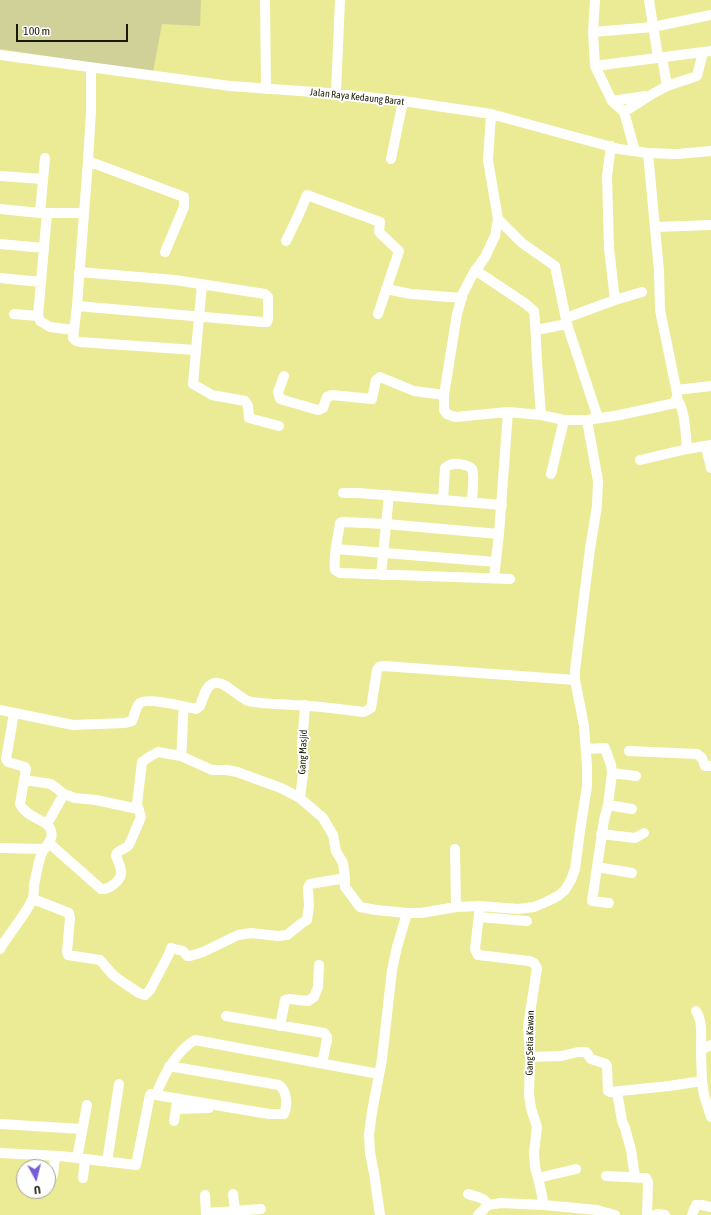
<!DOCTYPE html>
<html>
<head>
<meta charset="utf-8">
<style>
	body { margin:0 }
	#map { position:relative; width:711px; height:1215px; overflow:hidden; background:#eaeb94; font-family:"Asap Condensed",sans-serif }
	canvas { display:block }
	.north { position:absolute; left:16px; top:1159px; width:40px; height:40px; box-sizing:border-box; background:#fff; border:1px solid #a3a399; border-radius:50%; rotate:173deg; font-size:11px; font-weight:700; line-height:16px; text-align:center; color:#1a1a01 }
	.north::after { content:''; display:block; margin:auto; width:14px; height:18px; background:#765dd7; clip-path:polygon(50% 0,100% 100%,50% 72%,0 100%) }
	.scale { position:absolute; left:16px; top:24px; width:112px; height:18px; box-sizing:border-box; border:2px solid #1a1a01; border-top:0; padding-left:5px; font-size:12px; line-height:14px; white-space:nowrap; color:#1a1a01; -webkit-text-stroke:3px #fff; paint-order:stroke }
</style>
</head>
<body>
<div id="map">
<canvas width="711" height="1215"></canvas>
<div class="north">U</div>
<div class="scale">100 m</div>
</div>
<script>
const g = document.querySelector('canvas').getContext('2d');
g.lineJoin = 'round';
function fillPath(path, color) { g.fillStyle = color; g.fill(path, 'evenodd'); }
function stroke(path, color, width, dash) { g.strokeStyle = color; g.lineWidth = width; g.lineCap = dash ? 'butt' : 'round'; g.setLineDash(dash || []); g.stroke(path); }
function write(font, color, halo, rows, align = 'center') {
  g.font = font + ' "Asap Condensed",sans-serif'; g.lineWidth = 4; g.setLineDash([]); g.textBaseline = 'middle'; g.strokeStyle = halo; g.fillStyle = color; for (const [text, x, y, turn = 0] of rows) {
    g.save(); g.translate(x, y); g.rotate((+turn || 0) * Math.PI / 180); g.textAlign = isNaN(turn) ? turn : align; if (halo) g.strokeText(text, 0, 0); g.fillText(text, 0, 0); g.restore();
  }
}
fillPath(new Path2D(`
	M0,0h201l-1,26 -38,-2 -9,48 -153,-23z`), '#d0d198');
stroke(new Path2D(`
	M265,0l1,89
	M595,0l-2,32 2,34 17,35 12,11 11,39
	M649,0l9,57
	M593,32l60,-5 58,-12
	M0,55l230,31 98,7 75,8 88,13 128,35 29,4 29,1 34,-3
	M662,57l5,29
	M595,66l116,-15
	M91,68v43l-3,50 -11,145 -4,32 3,3 4,1 115,8
	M336,93l4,-93
	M612,101l33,-5
	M624,112l25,-16 18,-10 30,-10 6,-24
	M611,146l-4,30 2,72 6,52
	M391,159l12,-58
	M88,161l96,36v10l-19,45
	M0,176l43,3
	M0,209l40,4h44
	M40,213l5,-55
	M47,213l-9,103 2,5 10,6 24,3
	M498,219l24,24 33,23 12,58 31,94
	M655,227l56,-2
	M286,241l13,-27 8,-19 73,27 -1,10 20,19 -21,63
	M0,244l44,4
	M475,270l51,34 8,7 1,10 2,40 4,54
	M0,278l41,4
	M202,284l-9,100 19,11 33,6 3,5 1,12 30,8
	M386,289l25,5 51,4
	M77,306l185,16h5l1,-3v-22l-3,-3 -90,-14 -96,-8
	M14,314l24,2
	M566,318l49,-18 27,-8
	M536,330l31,-6
	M284,376l-6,16 2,7 38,11 5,-2 4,-11 5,-2 40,4 4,-19 4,-3 34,14 30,4
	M677,390l34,-4
	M676,399c9,6 10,39 11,50
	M587,420l33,-5 55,-12 2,-6v-4l-17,-83 -1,-39 -11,-118
	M706,447l5,21
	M640,460l47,-11 24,-4
	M551,474l13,-54
	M343,493h16l143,12
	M443,500l2,-32c4,-4 9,-5 15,-4 4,1 9,1 12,5 3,6 0,26 0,33
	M499,534l-113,-10 -44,-2 -2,1c-2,15 -7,32 -5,47l5,3 170,6
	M336,549l160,13
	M381,575l8,-80
	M494,578l5,-44 9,-122
	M0,710l73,15 52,-2 7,-2c3,-5 3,-14 8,-18 7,-6 46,4 56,6l4,-3c3,-7 5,-20 14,-23 10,-3 24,14 34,18 11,3 34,3 46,4 23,1 46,4 70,7l7,-4 6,-38 2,-3 5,-1 191,14v-10l15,-121 7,-43 1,-25 -11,-61h-23l-23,-5 -33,-3 -53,5 -8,-3 -3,-4v-15l13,-81 6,-21 10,-19 12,-17 10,-21 3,-17 -10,-59 3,-46
	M586,749l19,-1 6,17 1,8 -4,32 -4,15 -12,81 17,2
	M629,751l68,3 5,4 3,8h6
	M181,756c2,-17 1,-33 3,-49
	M612,773l24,3
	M24,780l27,4 13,10 11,4 21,2 42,9
	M300,798l4,-32 -2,-20 3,-41
	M608,805l24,4
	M47,824l17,-30
	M601,834l34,4 9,-5
	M49,843l52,46c8,1 21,-9 20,-17 0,-5 -3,-11 -5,-16 0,-6 9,-6 13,-11l12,-28 -4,-13 5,-42 7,-5 9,-5 23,4 31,14h15l10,2 44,16 19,10 23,20 10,17 3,16 7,12 2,15v9l15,20 16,3 31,3h14l35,-6 24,-1 38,3 16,-2 12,-5 12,-6 7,-6 6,-10 4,-11 5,-38 7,-45v-20l-3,-40 -9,-46
	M0,848l43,1
	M455,849l1,58
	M597,867l35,6
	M33,899l36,14 1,5 -3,34 1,3 32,5 13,15 8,6 18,12 6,2 5,-5 19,-36 2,-6 12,3 4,5h3l13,-4 35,-17 13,-2 27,3 9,-1 15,-12 5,-3 2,-14 -1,-18 2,-4 35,-6
	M480,906l-5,43 3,6 51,6 5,2 3,5 -9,58 2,31 -1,38 2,13 6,19 -3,26 1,14 4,15 5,23
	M479,917l48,4
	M0,949c9,-16 25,-33 32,-49 2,-4 2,-10 2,-15 2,-9 4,-21 7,-30 3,-9 15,-15 9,-27 -4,-8 -24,-11 -30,-24l6,-35 -1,-2 -17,-5 -2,-3 8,-46
	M696,1011c7,10 5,27 5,39
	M226,1016l98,17 3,4v3l-5,23
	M280,1026l5,-26 4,-1 19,2 6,-4 4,-10 1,-22
	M711,1045l-10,5v3l1,28 2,14 7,22
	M530,1057l31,-1 17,-4h8l5,7 15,5 1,3 1,24 2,1 59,-6 33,-5
	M617,1092l5,29 3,7 6,22 4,27
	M156,1095l113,19h15c4,-9 3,-23 -5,-29l-110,-19
	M176,1109l33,-1
	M174,1121l3,-18
	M0,1124l82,5
	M0,1153l60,3 76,9 14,-70 1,-1 5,1c7,-19 21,-45 39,-55l184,34
	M77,1158l10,-53
	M107,1162l12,-78
	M53,1175l2,-19
	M606,1176l40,2 2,4 -1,33
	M83,1178l2,-19
	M538,1178l38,-9
	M233,1194l2,17
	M468,1194c8,3 17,3 20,11
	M205,1195l1,20
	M206,1213l55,-4
	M380,1215l-6,-42 -4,-20 -1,-19 3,-22 10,-53 10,-89 5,-23 10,-34
	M478,1215l10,-10 13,-2 43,2 53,5 18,5
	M655,1215l3,-1 7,1
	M692,1215l4,-10h6l9,2`), '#fff', 10);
write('10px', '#1a1a01', '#fff', [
	["Jalan Raya Kedaung Barat",357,97,6],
	["Gang Masjid",303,752,-88],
	["Gang Setia Kawan",530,1043,-89]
]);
</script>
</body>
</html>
